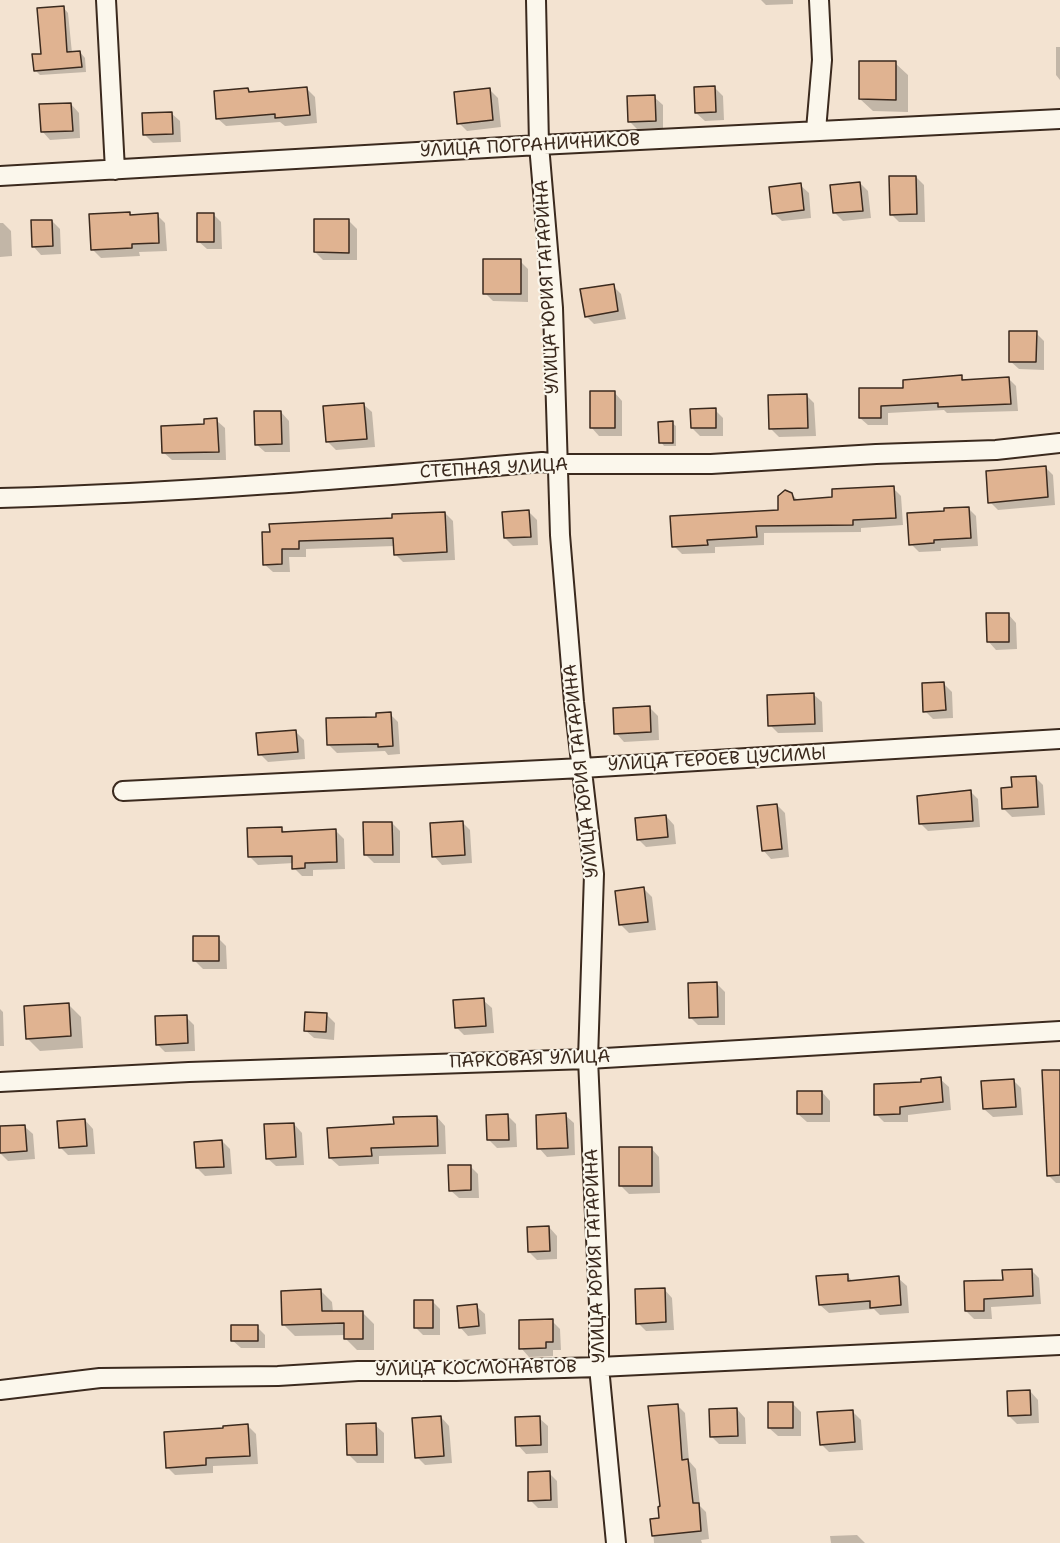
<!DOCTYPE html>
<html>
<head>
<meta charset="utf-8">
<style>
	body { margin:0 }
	canvas { display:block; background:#f3e3d1 }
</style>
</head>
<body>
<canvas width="1060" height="1543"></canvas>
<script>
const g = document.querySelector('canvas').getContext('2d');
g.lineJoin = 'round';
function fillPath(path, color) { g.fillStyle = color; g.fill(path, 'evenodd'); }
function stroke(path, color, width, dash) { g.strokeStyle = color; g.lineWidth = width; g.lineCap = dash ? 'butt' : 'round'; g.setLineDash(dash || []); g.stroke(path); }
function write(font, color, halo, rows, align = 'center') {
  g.font = font + ' "Shantell Sans",sans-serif'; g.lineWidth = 4.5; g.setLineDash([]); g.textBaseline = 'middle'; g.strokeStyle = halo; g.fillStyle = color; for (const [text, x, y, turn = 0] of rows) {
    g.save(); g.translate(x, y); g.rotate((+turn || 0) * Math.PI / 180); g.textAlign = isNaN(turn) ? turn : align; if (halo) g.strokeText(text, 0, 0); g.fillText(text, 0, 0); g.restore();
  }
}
fillPath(new Path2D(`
	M761,0h32v4l-27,1z
	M63,7l5,6 4,40 8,-1 5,6 1,14 -46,3 -5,-5z
	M1056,47h4v33l-4,-5z
	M895,63l13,12v37l-35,-1 -13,-12z
	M714,87l9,9 1,24 -19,1 -9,-8z
	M248,89l4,5 55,-5 8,8 2,26 -32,3 -5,-4 -54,4 -9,-8z
	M489,89l9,9 3,29 -34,4 -8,-8z
	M654,97l9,8v23l-26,1 -8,-8z
	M71,104l8,9 1,25 -30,2 -8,-9z
	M171,113l9,8 1,21 -28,1 -8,-8z
	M916,177l8,8 1,37h-26l-8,-8z
	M860,183l8,8 3,27 -28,3 -8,-8z
	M800,185l9,8 2,25 -29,3 -9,-8z
	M130,214l2,2 25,-1 8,8 2,28 -28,1 1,4 -39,2 -8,-8z
	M213,214l8,8 1,27h-15l-9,-8z
	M52,221l8,8 1,25 -20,1 -8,-9z
	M349,221l8,8v31h-34l-8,-8z
	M0,223h3l8,8 1,25 -12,1z
	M520,261l8,8v33l-35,-1 -8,-8z
	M613,286l8,8 5,25 -32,5 -8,-8z
	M1036,333l8,8v29l-25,-1 -9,-8z
	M961,377l5,4 42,-3 8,8 2,25 -71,2 -3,-3 -56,3v12h-20l-8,-7 44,-28z
	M614,392l8,9v35h-23l-8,-9z
	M806,395l8,8 2,33 -37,1 -8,-8z
	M363,404l9,8 3,35 -39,3 -9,-9z
	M715,410l8,8v18h-23l-8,-8z
	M281,412l8,9 1,31h-25l-9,-8z
	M216,420l9,8 1,32h-54l-9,-8z
	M672,423l4,3v20h-12l-3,-4z
	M1045,467l8,8 2,30 -57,5 -8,-8z
	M893,488l8,8 2,29 -42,3v4l-97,1v12l-49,2v6l-33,1 -8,-8 105,-35 12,-17 8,7 34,-3z
	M968,508l8,8 2,30 -37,2v3l-22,1 -8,-8 35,-32z
	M529,512l8,8 1,25 -25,1 -8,-8z
	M445,513l8,8 2,39 -52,2 -8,-8v-8l-89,3v8h-17l1,15h-17l-9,-8v-30z
	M1008,614l8,9 1,26 -21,1 -8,-9z
	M944,684l8,8 1,26 -20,1 -8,-8z
	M813,694l9,8 1,30 -45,1 -8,-8z
	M650,708l8,8 1,24 -35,2 -8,-9z
	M390,714l8,8 2,32 -12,1 -3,-4 -48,2 -9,-9z
	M296,732l8,8 1,19 -37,3 -8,-8z
	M1035,777l8,8 2,30 -33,2 -8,-8 9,-21z
	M971,792l7,7 2,28 -52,4 -7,-7z
	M777,805l8,8 4,44 -18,2 -8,-9z
	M666,816l8,9 2,19 -30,3 -8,-8z
	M462,822l8,8 2,33 -30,2 -8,-9z
	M392,823l8,8v32h-26l-9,-9z
	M281,828l5,5 50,-2 8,8 1,30 -32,1v6h-11l-8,-8v-5l-36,2 -8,-8z
	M644,889l8,8 4,33 -27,3 -8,-8z
	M218,938l8,8 1,23h-24l-8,-8z
	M717,984l8,8v33h-27l-8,-8z
	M483,1000l9,8 2,25 -30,2 -8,-8z
	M68,1004l13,13 2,31 -43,3 -13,-13z
	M0,1009l3,3 1,34h-4z
	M327,1015l8,8 -1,17 -20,-2 -9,-8z
	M186,1017l8,8 1,26 -30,1 -8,-8z
	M1060,1071v112h-4l-8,-8z
	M940,1079l9,8 2,23 -43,5v7h-24l-8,-8 46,-30z
	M1013,1080l8,8 2,27 -30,2 -9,-8z
	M822,1092l8,9v21h-23l-9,-8z
	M565,1115l9,8 1,32 -28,2 -8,-9z
	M508,1116l8,8 1,23 -20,1 -8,-8z
	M437,1117l8,9 1,28 -67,2v8l-40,2 -9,-8 65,-32z
	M85,1120l8,9 2,25 -27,1 -8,-8z
	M294,1124l8,9 2,32 -28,1 -9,-8z
	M24,1126l9,8 2,25 -27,2 -8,-8v-25z
	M222,1141l8,8 2,25 -27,2 -8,-8z
	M651,1148l8,9 1,36 -31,1 -8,-8z
	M470,1166l8,8 1,24h-20l-9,-8z
	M549,1227l8,9v23l-20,1 -8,-8z
	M1031,1270l8,8 2,26 -50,3 1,12h-18l-8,-8 39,-29z
	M847,1275l6,7 45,-4 9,8 2,27 -29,2 -6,-6 -45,4 -9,-8z
	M664,1289l8,9 2,32 -28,1 -8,-8z
	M321,1291l11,11 1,10 30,1 11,11v26h-17l-11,-11v-4l-51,1 -11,-11z
	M432,1301l8,8v26h-17l-8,-8z
	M476,1306l9,8 1,20 -18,2 -8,-9z
	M552,1321l8,8 1,21h-8v6l-24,1 -8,-9z
	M257,1327l8,8v13h-24l-9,-8z
	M1030,1391l8,9 1,23 -22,1 -8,-8z
	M792,1403l9,9v24h-23l-9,-8z
	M677,1405l8,8 4,48 7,8 4,37 6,6 3,27 -8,1 1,3h-48l-2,-22 9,-1z
	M737,1409l8,9 1,26h-27l-8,-8z
	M853,1412l8,8 2,30 -34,2 -8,-8z
	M441,1417l8,9 3,37 -27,2 -8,-8z
	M539,1418l9,8v27l-22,1 -8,-9z
	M375,1425l9,8v30h-27l-8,-8z
	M248,1426l8,8 2,30 -45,2v7l-38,2 -8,-8 57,-37z
	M549,1473l8,8 1,27h-20l-8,-8z
	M857,1535l8,8h-34l-1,-7z`), '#0003');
const building = new Path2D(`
	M64,6l3,46 13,-1 2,16 -48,4 -2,-17h9l-4,-46z
	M859,61h37v39l-37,-1z
	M715,86l1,26 -21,1 -1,-26z
	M307,87l3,28 -35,3v-4l-59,5 -2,-28 34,-3 1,4z
	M490,88l3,32 -36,4 -3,-32z
	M655,95l1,26 -28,1 -1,-26z
	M71,103l2,28 -32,1 -2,-28z
	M172,112l1,22 -30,1 -1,-22z
	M889,176h27l1,38 -27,1z
	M860,182l3,29 -30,2 -3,-28z
	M801,183l3,27 -32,4 -3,-27z
	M130,212v3l28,-2 1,30 -27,1v4l-41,2 -2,-36z
	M197,213h17v29h-17z
	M314,219h35v34l-35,-1z
	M31,220h21l1,26 -21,1z
	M483,259h38v35h-38z
	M614,284l4,27 -33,6 -5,-28z
	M1009,331h28l-1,31h-27z
	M962,375v5l47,-3 2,27 -73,3v-4l-57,3v12h-22v-30h44v-8z
	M590,391h25v37h-25z
	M807,394l1,34 -39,1 -1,-34z
	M364,403l3,36 -41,3 -3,-36z
	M716,408v20h-25l-1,-19z
	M254,411h27l1,33 -27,1z
	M217,418l2,34 -57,1 -1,-27 43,-2v-5z
	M673,421v22h-14l-1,-21z
	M1046,466l2,31 -60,6 -2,-32z
	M894,486l2,32 -43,2v5l-97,1 1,11 -50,3 1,5 -36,2 -2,-31 108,-6v-14l7,-6 7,3 2,7 38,-3v-8z
	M969,507l2,31 -37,2v3l-25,2 -2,-32 37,-2v-3z
	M529,510l2,27 -27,1 -2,-26z
	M445,512l2,40 -53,3 -1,-17 -94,3v8h-17v15l-19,1 -1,-33h8l-1,-8 123,-6v-4z
	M986,613h23v29h-22z
	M944,682l2,28 -23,2 -1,-29z
	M814,693l1,31 -47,2 -1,-31z
	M650,706l1,26 -37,2 -1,-26z
	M391,712l2,34 -15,1v-3l-51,1 -1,-27 50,-1v-4z
	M296,730l2,22 -40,3 -2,-22z
	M1036,776l2,31 -36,2 -1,-21 11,-1 -1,-10z
	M971,790l2,31 -54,3 -2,-28z
	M777,804l5,45 -20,2 -5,-45z
	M666,815l2,22 -31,3 -2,-22z
	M463,821l2,34 -33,2 -2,-34z
	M363,822h29l1,33h-29z
	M282,827v5l54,-3 1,33 -32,1v5l-13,1v-13l-44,1 -1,-29z
	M644,887l4,35 -29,3 -4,-34z
	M193,936h26v25h-26z
	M717,982l1,35 -29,1 -1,-35z
	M484,998l2,28 -31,2 -2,-28z
	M69,1003l2,33 -45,3 -2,-33z
	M305,1012l22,1 -1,19 -22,-1z
	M187,1015l1,28 -32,2 -1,-29z
	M1042,1070h18v105l-13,1z
	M941,1077l2,25 -43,5v7l-26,1v-31l47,-2v-3z
	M1014,1079l2,28 -33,2 -2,-28z
	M797,1091h25v23h-25z
	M566,1113l2,35 -31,1 -1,-34z
	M508,1114l1,26h-22l-1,-25z
	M437,1116l1,30 -67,2 1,8 -43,2 -2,-30 67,-4 -1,-7z
	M85,1119l2,27 -28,2 -2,-27z
	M294,1123l2,34 -30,2 -2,-35z
	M25,1125l2,26 -27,2v-27z
	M222,1140l2,27 -28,1 -2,-26z
	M619,1147h33v39h-33z
	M448,1165h23v25l-22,1z
	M549,1226l1,25 -22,1 -1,-25z
	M1032,1269l1,27 -49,3v12h-19l-1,-30 39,-1 -1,-10z
	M848,1274v7l51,-5 2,29 -31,3v-7l-51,4 -3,-29z
	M665,1288l1,34 -30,2 -1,-35z
	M321,1289l1,22h41v28h-19v-16l-62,2 -1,-34z
	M414,1300h19v28h-19z
	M477,1304l2,22 -20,2 -2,-22z
	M553,1319v23h-7v6l-27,1v-29z
	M231,1325h27v16h-27z
	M1030,1390l1,25 -23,1 -1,-25z
	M768,1402h25v26h-25z
	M678,1404l4,56 6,-1 5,44h6l2,28 -49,5 -2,-17 9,-1 -1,-11 2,-1 -12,-100z
	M737,1408l1,28 -28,1 -1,-28z
	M853,1410l2,32 -35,3 -3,-33z
	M441,1416l3,40 -29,2 -3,-40z
	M540,1416l1,29 -25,1 -1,-29z
	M376,1423l1,32h-30l-1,-31z
	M248,1424l2,32 -44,2v7l-40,3 -2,-36 59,-4v-2z
	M550,1471l1,29 -23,1v-29z`);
fillPath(building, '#e0b391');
stroke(building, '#3b2a1e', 1.5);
const minor = new Path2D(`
	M106,0l9,170
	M536,0l3,145 14,163 7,227 14,167 20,172 -6,185 11,246v62l17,176
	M816,130l6,-70 -3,-60
	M0,176l539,-31 521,-26
	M0,498c181,-5 362,-20 542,-36l15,2h154l165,-10 120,-4 64,-7
	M123,791l459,-23 478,-29
	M0,1082l189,-10 399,-13 472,-28
	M0,1390l100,-12 178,-2 80,-5h98l143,-4 461,-22`);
stroke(minor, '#3b2a1e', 22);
stroke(minor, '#fbf7ec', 18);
write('18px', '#3b2a1e', '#fbf7ec', [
	["УЛИЦА ПОГРАНИЧНИКОВ",530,146,-3],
	["УЛИЦА ЮРИЯ ГАГАРИНА",548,287,-93],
	["СТЕПНАЯ УЛИЦА",494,469,-3],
	["УЛИЦА ГЕРОЕВ ЦУСИМЫ",717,760,-3],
	["УЛИЦА ЮРИЯ ГАГАРИНА",582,771,-96],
	["ПАРКОВАЯ УЛИЦА",530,1060,-2],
	["УЛИЦА ЮРИЯ ГАГАРИНА",596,1256,-92],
	["УЛИЦА КОСМОНАВТОВ",476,1369,-1]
]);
</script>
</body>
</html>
